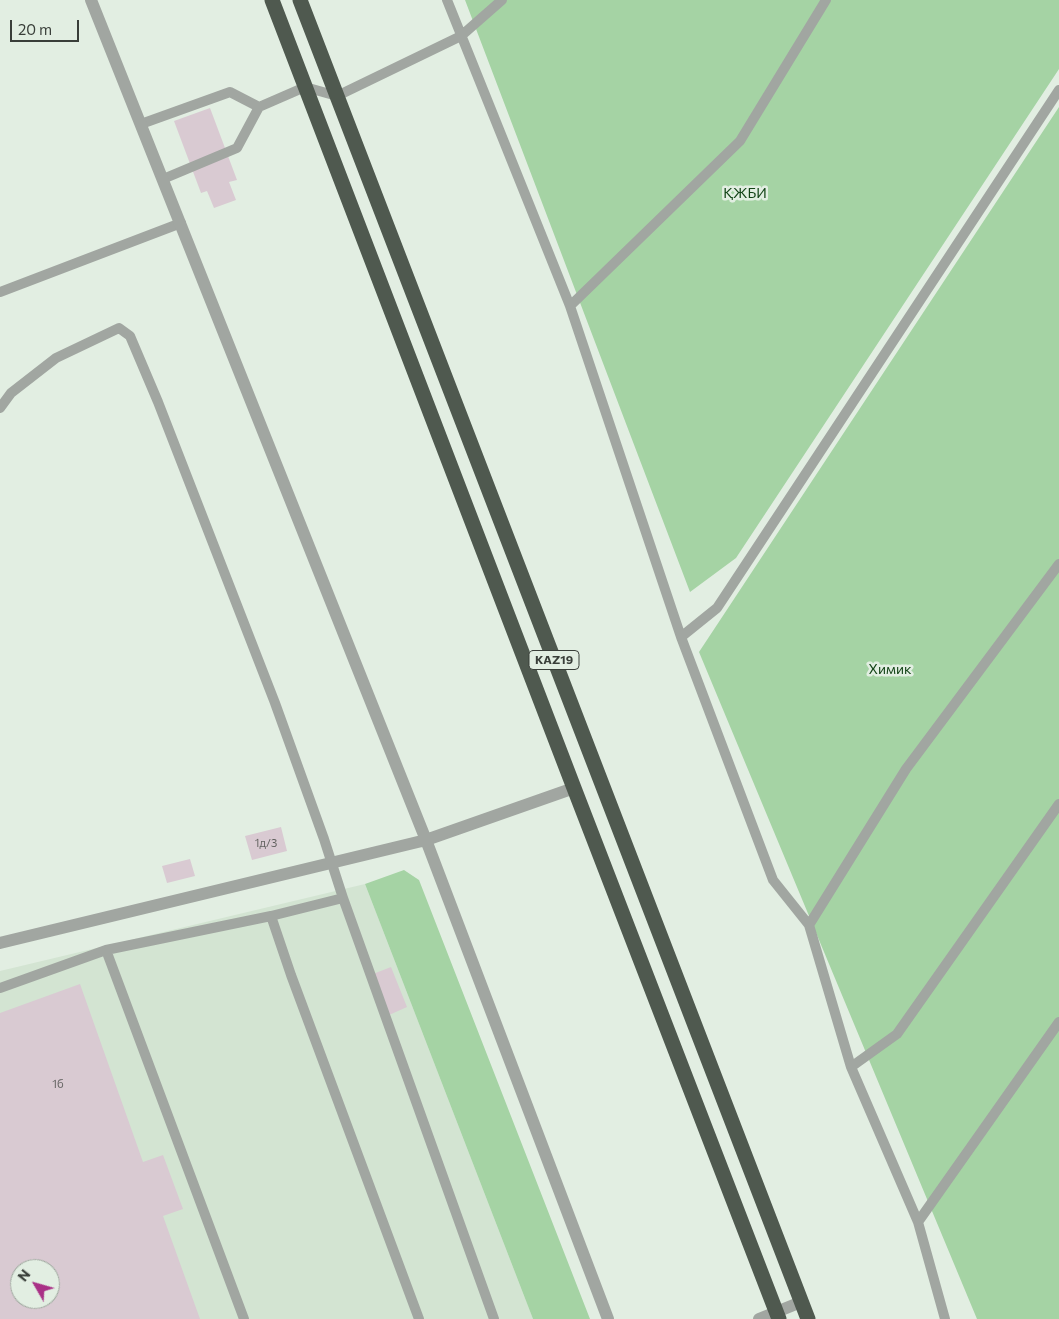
<!DOCTYPE html>
<html>
<head>
<meta charset="utf-8">
<style>
	body { margin:0 }
	#map { position:relative; width:1059px; height:1319px; overflow:hidden; background:#e2eee2; font-family:Commissioner,sans-serif }
	canvas { display:block }
	.north { position:absolute; left:10px; top:1259px; width:50px; height:50px; box-sizing:border-box; background:#e2eee2; border:1px solid #9ea89e; border-radius:50%; rotate:308deg; font-size:14px; font-weight:700; line-height:20px; text-align:center; color:#393e39 }
	.north::after { content:''; display:block; margin:auto; width:18px; height:22px; background:#a93086; clip-path:polygon(50% 0,100% 100%,50% 72%,0 100%) }
	.scale { position:absolute; left:10px; top:20px; width:69px; height:22px; box-sizing:border-box; border:2px solid #393e39; border-top:0; padding-left:6px; font-size:15px; line-height:18px; white-space:nowrap; color:#393e39; -webkit-text-stroke:4px #e2eee2; paint-order:stroke }
</style>
</head>
<body>
<div id="map">
<canvas width="1059" height="1319"></canvas>
<div class="north">N</div>
<div class="scale">20 m</div>
</div>
<script>
const g = document.querySelector('canvas').getContext('2d');
g.lineJoin = 'round';
function fillPath(path, color) { g.fillStyle = color; g.fill(path, 'evenodd'); }
function stroke(path, color, width, dash) { g.strokeStyle = color; g.lineWidth = width; g.lineCap = dash ? 'butt' : 'round'; g.setLineDash(dash || []); g.stroke(path); }
function write(font, color, halo, rows, align = 'center') {
  g.font = font + ' Commissioner,sans-serif'; g.lineWidth = 5; g.setLineDash([]); g.textBaseline = 'middle'; g.strokeStyle = halo; g.fillStyle = color; for (const [text, x, y, turn = 0] of rows) {
    g.save(); g.translate(x, y); g.rotate((+turn || 0) * Math.PI / 180); g.textAlign = isNaN(turn) ? turn : align; if (halo) g.strokeText(text, 0, 0); g.fillText(text, 0, 0); g.restore();
  }
}
fillPath(new Path2D(`
	M365,884l168,435h-533v-348zM20,1269h30v30h-30z`), '#d3e4d2');
fillPath(new Path2D(`
	M465,0h594v69l-323,489 -46,34z
	M1059,107v1212h-82l-278,-667z
	M404,870l15,10 171,439h-57l-168,-435z`), '#a5d3a4');
fillPath(new Path2D(`
	M210,108l27,72 -8,2 7,18 -22,8 -7,-17 -6,2 -27,-72z
	M281,827l6,24 -35,9 -7,-24z
	M190,859l5,17 -28,7 -5,-17z
	M391,967l16,40 -18,8 -16,-41z
	M80,984l63,178 20,-7 20,54 -20,7 37,103h-200v-306zM20,1269h30v30h-30z`), '#d9cad2');
stroke(new Path2D(`
	M447,0l123,306 111,331 92,243 36,45 42,142 67,155 27,97
	M141,124l89,-32 29,15 46,-20 32,9 124,-60 41,-36
	M163,179l74,-31 22,-41
	M0,292l181,-69
	M570,306l170,-165 86,-141
	M0,408l11,-15 45,-35 63,-30 11,8 28,66 117,301 49,136 19,59 -72,18 20,59 128,344
	M681,637l36,-29 342,-518
	M343,898l151,421
	M809,925l97,-156 153,-205
	M106,950l138,369
	M0,988l106,-38 165,-34
	M851,1067l46,-33 162,-230
	M918,1222l141,-200`), '#a1a6a1', 10);
stroke(new Path2D(`
	M91,0l335,840 182,479
	M0,943l426,-103 148,-52
	M759,1319l42,-17`), '#a1a6a1', 12);
stroke(new Path2D(`
	M272,0l302,788 205,531
	M300,0l508,1319`), '#4f594f', 15);
write('11px', '#61615f', null, [
	["1д/3",266,843],
	["1б",58,1084]
]);
for (const [x, y, w] of [
	[554,660,50]
]) { const box = new Path2D(); box.roundRect(x - w / 2, y - 9.5, w, 19, 4); g.fillStyle = '#e2eee2'; g.fill(box); stroke(box, '#393e39', 1); }
write('bold 12px', '#393e39', null, [
	["KAZ19",554,660]
]);
write('14px', '#134417', '#e2eee2', [
	["ҚЖБИ",745,193],
	["Химик",890,669]
]);
</script>
</body>
</html>
